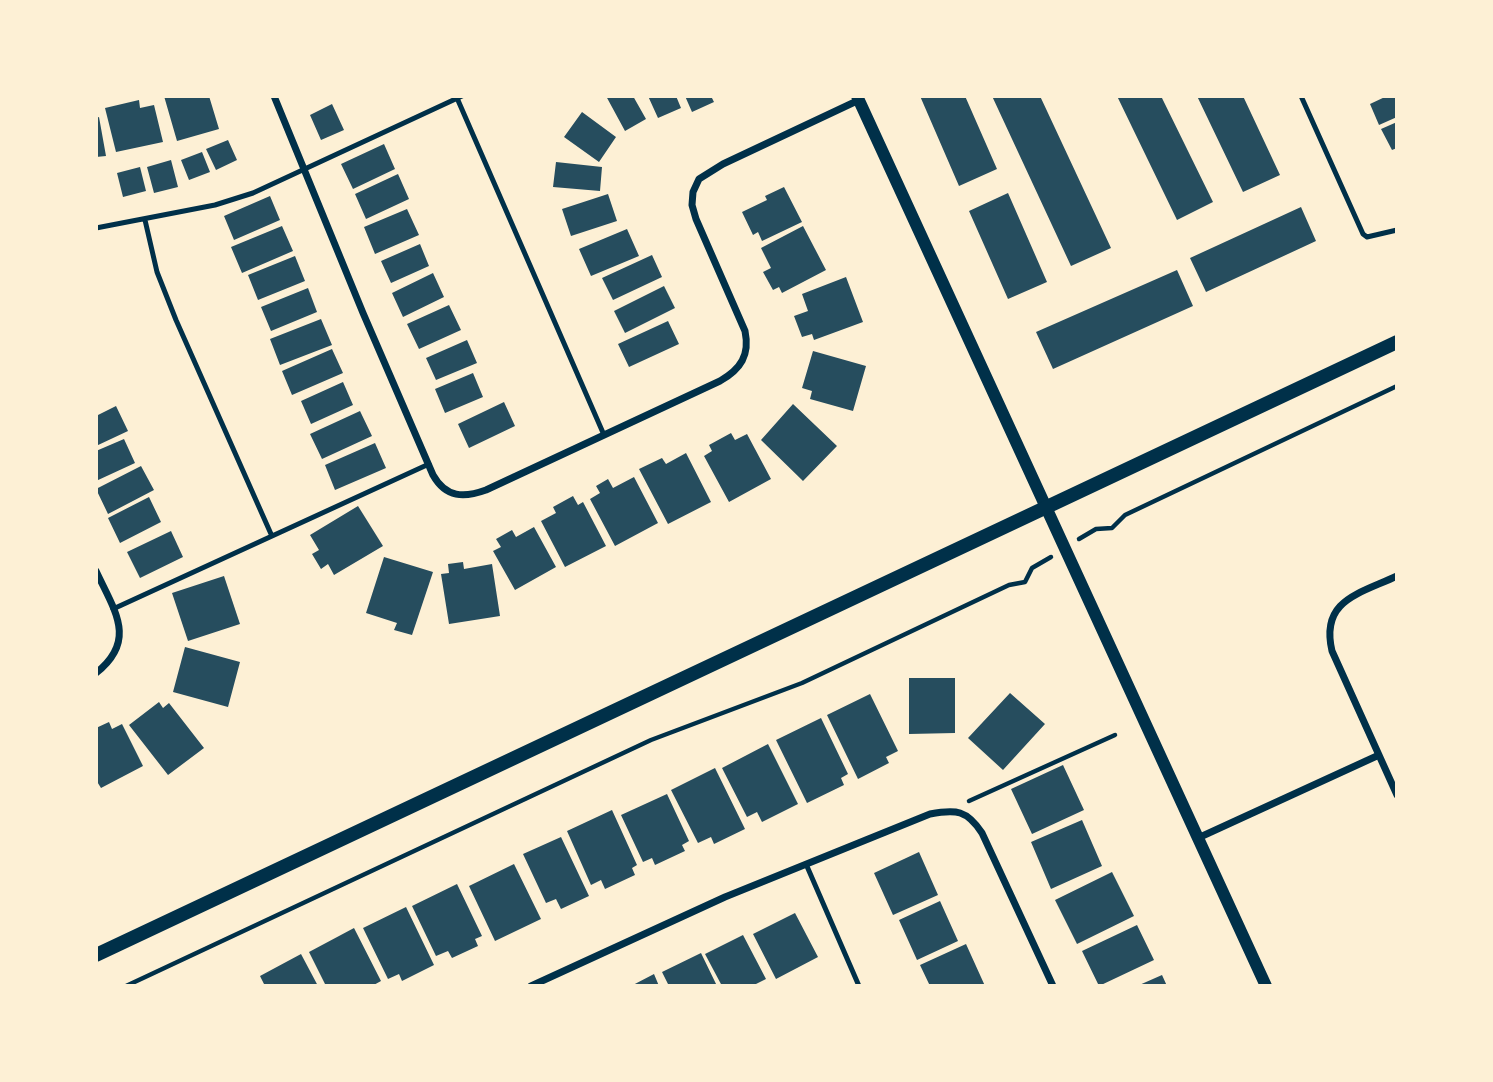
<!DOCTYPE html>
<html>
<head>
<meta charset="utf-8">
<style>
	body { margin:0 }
	#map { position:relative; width:1493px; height:1082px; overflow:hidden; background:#fdf0d5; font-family:"Zilla Slab",serif }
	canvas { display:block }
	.frame { position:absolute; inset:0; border:98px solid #fdf0d5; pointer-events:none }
</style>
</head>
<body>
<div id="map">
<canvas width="1493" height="1082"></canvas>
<div class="frame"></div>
</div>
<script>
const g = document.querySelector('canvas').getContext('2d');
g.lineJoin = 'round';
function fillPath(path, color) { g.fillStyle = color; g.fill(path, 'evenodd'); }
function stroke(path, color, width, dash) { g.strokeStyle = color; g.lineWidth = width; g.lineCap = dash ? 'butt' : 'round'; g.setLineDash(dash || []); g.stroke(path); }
fillPath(new Path2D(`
	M164,96h45l10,33 -42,12z
	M606,96h27l13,23 -21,12z
	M648,96h28l5,12 -23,10z
	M685,96h26l3,6 -22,10z
	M920,96h45l32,73 -38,17z
	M992,96h48l71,152 -40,18z
	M1117,96h44l52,106 -36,18z
	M1197,96h46l37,79 -37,17z
	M1387,96h10v21l-18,8 -9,-21z
	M139,100l1,8 14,-3 9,37 -47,10 -11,-44z
	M332,104l12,26 -23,10 -11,-25z
	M582,112l34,25 -17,25 -35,-25z
	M99,117l7,39 -10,1v-39z
	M1397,122v26l-5,2 -11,-21z
	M228,140l9,20 -21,10 -10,-21z
	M384,144l11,25 -42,20 -12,-25z
	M202,152l8,20 -21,8 -8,-20z
	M171,160l7,27 -24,6 -7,-26z
	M556,162l46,5 -2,24 -47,-4z
	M140,167l6,24 -23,6 -6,-24z
	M398,174l11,25 -43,20 -11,-25z
	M784,187l18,35 -40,19 -4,-9 -5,3 -11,-23 25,-12 -2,-4z
	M1008,193l39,89 -39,17 -39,-88z
	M608,194l9,27 -46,15 -9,-27z
	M270,196l10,24 -46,20 -10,-24z
	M1301,207l15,34 -110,51 -16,-34z
	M407,209l12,26 -44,19 -11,-27z
	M282,226l11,25 -51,22 -11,-26z
	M803,226l23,44 -44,23 -3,-6 -6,3 -10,-18 8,-4 -10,-20z
	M627,229l12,27 -48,20 -12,-27z
	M420,244l9,22 -38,17 -10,-22z
	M652,255l10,22 -49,23 -11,-22z
	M295,256l10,25 -47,19 -10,-25z
	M1177,270l16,36 -140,63 -17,-37z
	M433,273l11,24 -41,20 -11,-24z
	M846,277l17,45 -49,18 -2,-6 -10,3 -8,-21 14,-5 -6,-17z
	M664,286l11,22 -50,25 -11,-22z
	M308,288l9,24 -46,19 -10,-24z
	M449,305l12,25 -42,19 -12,-25z
	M321,319l11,26 -52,20 -10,-26z
	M668,321l11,23 -50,23 -11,-23z
	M467,340l10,23 -41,17 -10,-22z
	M332,349l11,24 -51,22 -10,-24z
	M813,351l53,15 -13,45 -43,-12 2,-8 -10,-3z
	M473,373l10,24 -38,16 -10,-24z
	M343,382l10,23 -42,19 -10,-23z
	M504,402l11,24 -46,22 -11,-24z
	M793,404l44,42 -34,35 -42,-41z
	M116,406l12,25 -32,15v-30z
	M360,411l12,25 -50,23 -12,-25z
	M731,433l4,7 12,-6 24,45 -42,23 -25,-46 8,-5 -3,-6z
	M124,439l11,24 -39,18v-30z
	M375,443l11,25 -51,22 -10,-25z
	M686,453l25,49 -43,22 -29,-55 23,-11 4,6z
	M141,466l13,24 -46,24 -12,-25z
	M634,477l24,46 -43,23 -25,-47 10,-6 -4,-7 12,-7 5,9z
	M573,496l5,9 5,-3 23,44 -41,21 -24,-46 15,-8 -3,-6z
	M149,497l12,25 -41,21 -12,-25z
	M358,506l25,40 -49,29 -6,-11 -7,5 -9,-15 7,-4 -9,-15z
	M534,527l22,40 -41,23 -22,-39 8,-4 -5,-8 16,-9 4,7z
	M171,531l12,26 -43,21 -13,-26z
	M384,557l49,15 -21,63 -18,-5 3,-7 -31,-10z
	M463,562l1,7 28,-5 8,52 -51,8 -8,-50 8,-1 -1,-9z
	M224,576l16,48 -52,17 -16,-48z
	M185,647l55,15 -12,45 -55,-15z
	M909,678h46v55l-46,1z
	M1010,693l35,31 -42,46 -35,-32z
	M870,694l28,57 -12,6 3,6 -31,16 -31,-64z
	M159,702l4,6 6,-5 35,45 -36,27 -39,-50z
	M821,718l27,56 -7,4 3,7 -37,18 -31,-63z
	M109,722l3,7 10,-5 21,42 -42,22 -5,-8v-52z
	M768,744l30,60 -36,18 -5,-10 -10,5 -25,-49z
	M1063,765l21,45 -52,24 -21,-45z
	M715,768l30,61 -31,15 -3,-7 -13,6 -27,-53z
	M667,794l22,47 -7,4 3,6 -30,14 -3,-7 -9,4 -22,-47z
	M612,810l25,55 -5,3 3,7 -30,14 -4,-9 -10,5 -24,-54z
	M1082,820l20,46 -51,23 -20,-47z
	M561,837l28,59 -28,13 -5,-10 -10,4 -23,-49z
	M919,852l19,43 -45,20 -19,-42z
	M514,864l27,55 -46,22 -26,-55z
	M1112,872l22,44 -57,28 -22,-44z
	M457,884l25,52 -7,3 3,7 -26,12 -4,-7 -12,5 -24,-50z
	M940,901l18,40 -41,19 -18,-40z
	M406,907l28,58 -32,16 -3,-7 -11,5 -25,-51z
	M795,913l23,44 -42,22 -23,-45z
	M1137,925l17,35 -55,26 -17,-35z
	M354,928l27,53 -9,5h-46l-17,-34z
	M743,935l23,44 -14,7h-30l-17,-32z
	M966,944l19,42h-55l-10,-21z
	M701,953l16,33h-48l-7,-14z
	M301,954l17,32h-53l-5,-10z
	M654,974l5,12h-28z
	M1162,975l5,11h-30z`), '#264d5e');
stroke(new Path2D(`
	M1079,539l17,-10 16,-1 13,-13 272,-129
	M969,801l146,-66
	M126,986l525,-246 151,-57 207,-98 16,-3 7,-14 19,-11`), '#003049', 4.5);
stroke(new Path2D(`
	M1301,96l62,138 4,3 30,-7
	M457,98l147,337
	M145,220l12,52 19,48 95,214
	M96,228l119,-23 38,-12 209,-97
	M113,609l316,-145
	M806,864l53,122`), '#003049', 5);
stroke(new Path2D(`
	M274,96l89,217 70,162c13,23 31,23 53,15l234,-109c21,-12 30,-26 25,-50l-49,-112 -4,-14 1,-13 6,-13 24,-15 136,-64
	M96,571c18,39 42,69 0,102
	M1397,576c-38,18 -77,24 -65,75l65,144
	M1198,838l181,-83
	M531,986l194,-89 205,-83c26,-5 37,-4 52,19l71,153`), '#003049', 7);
stroke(new Path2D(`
	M857,96l409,890`), '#003049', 12);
stroke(new Path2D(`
	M96,955l1301,-613`), '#003049', 14);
</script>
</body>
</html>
